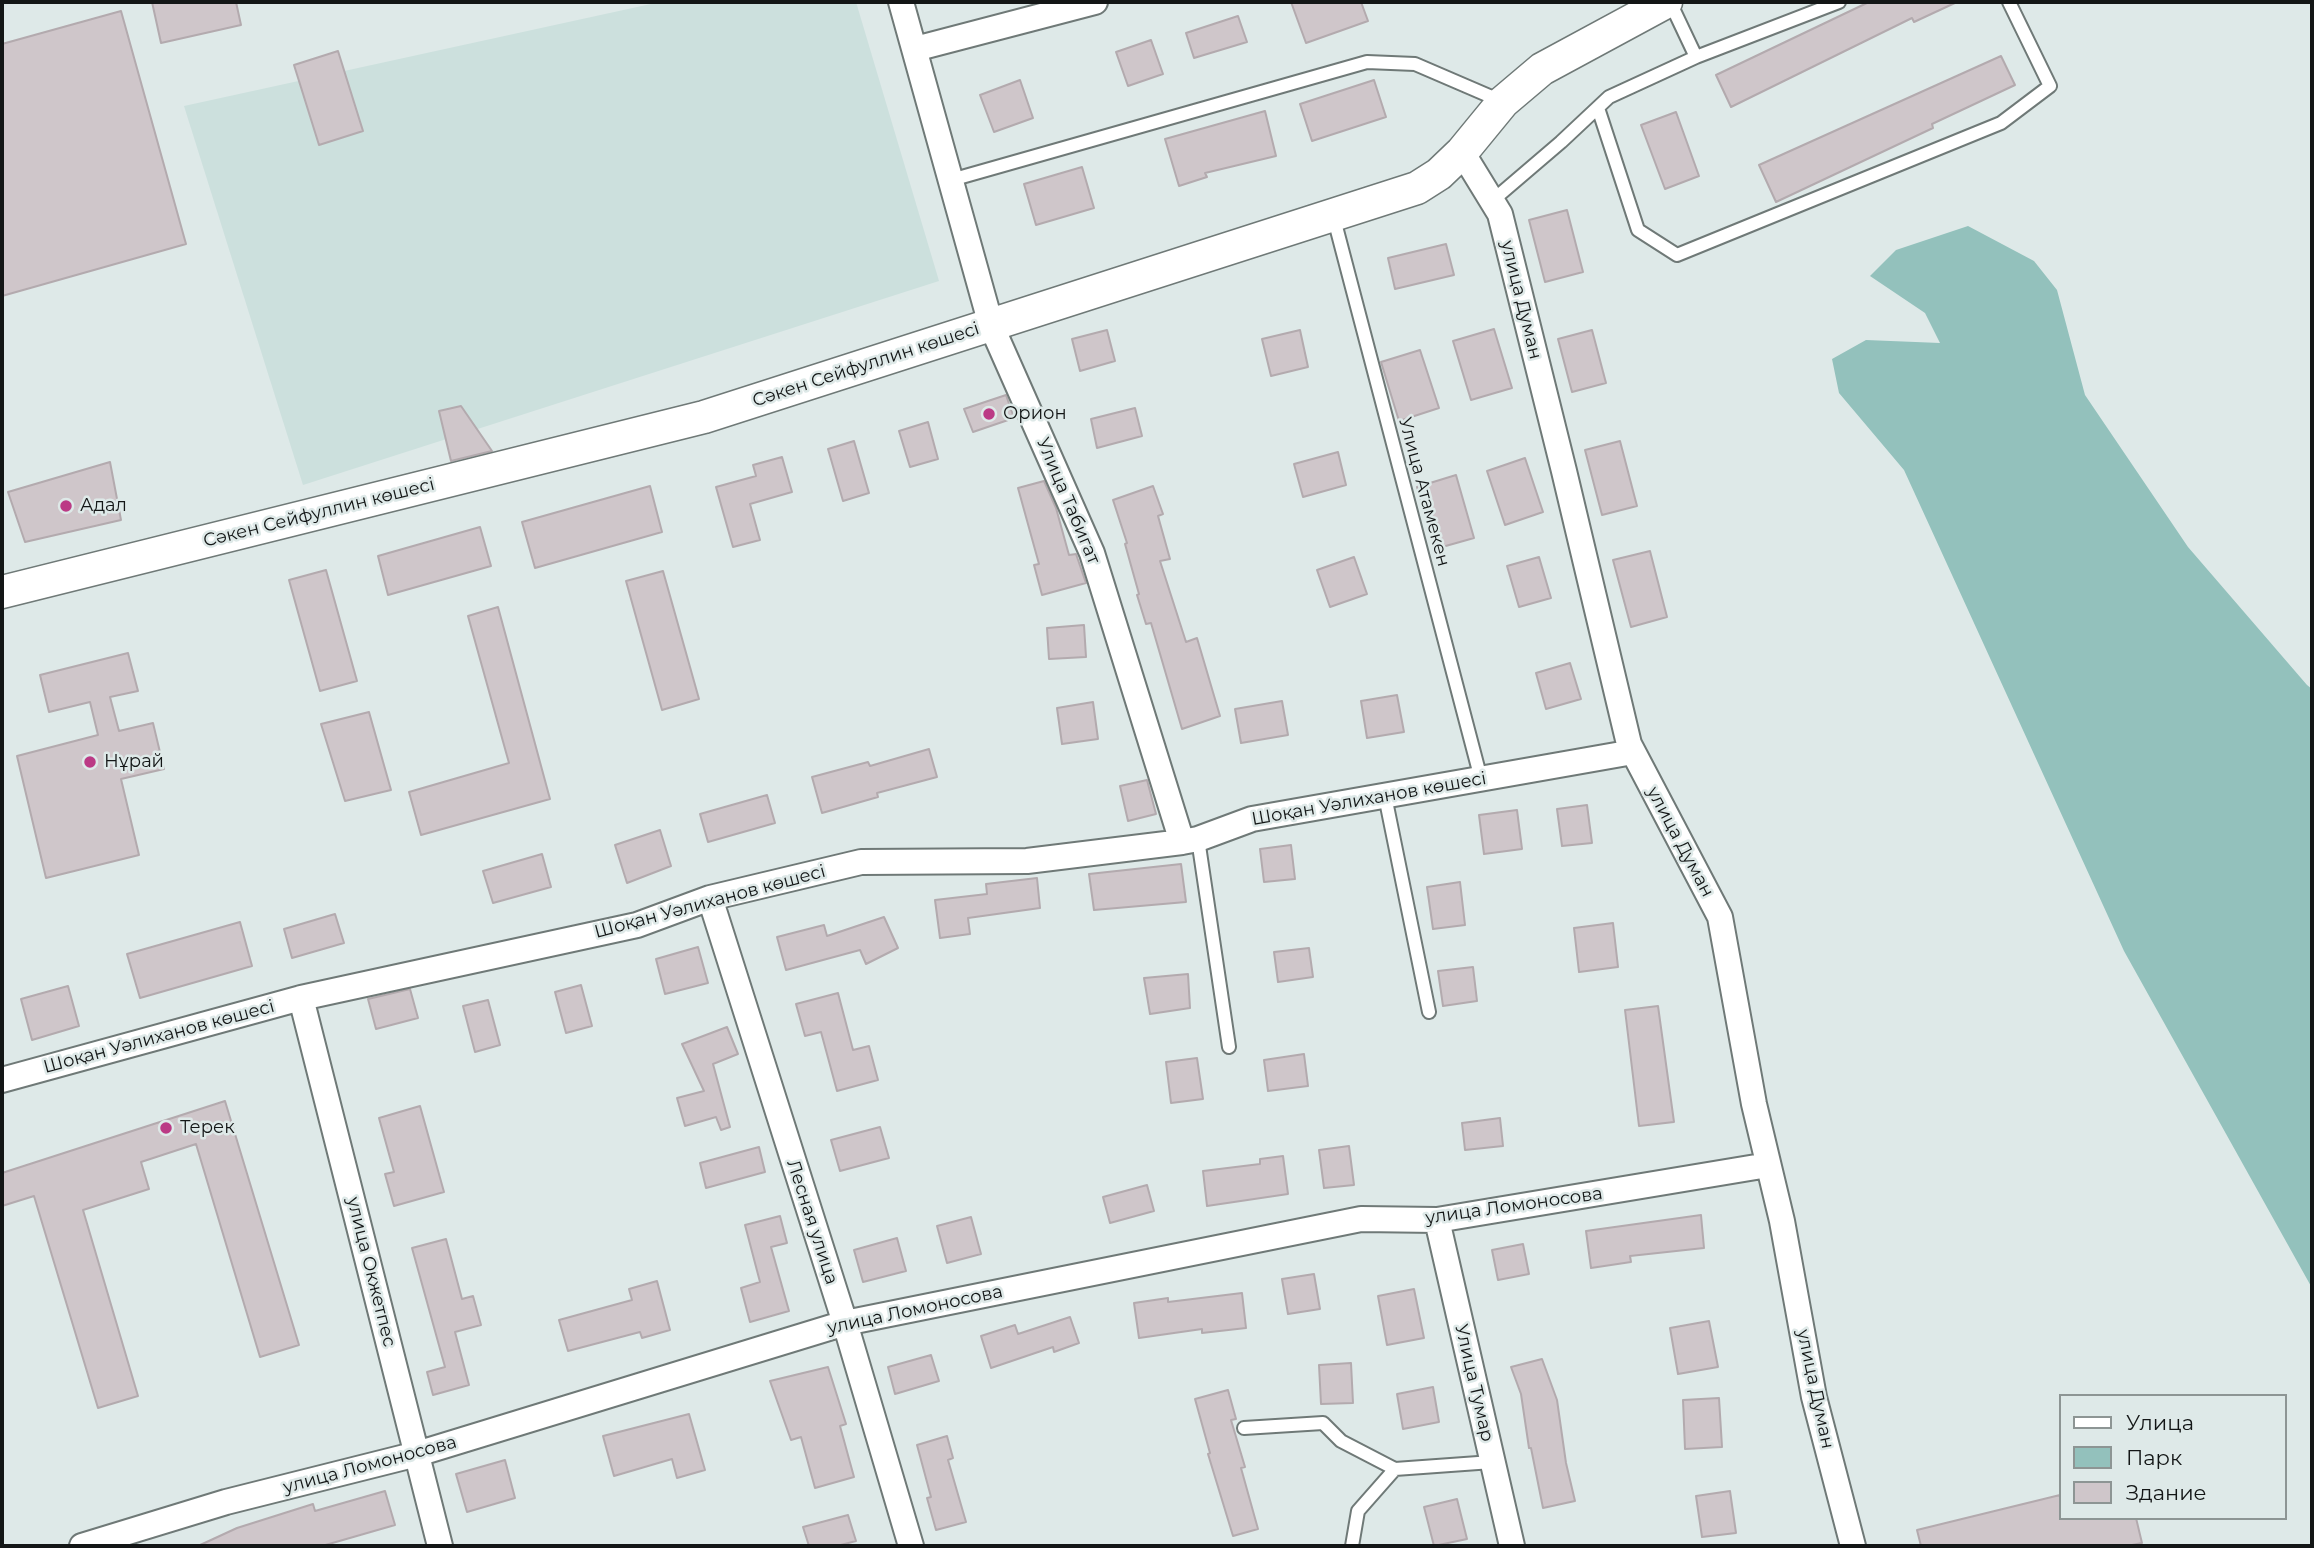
<!DOCTYPE html>
<html>
<head>
<meta charset="utf-8">
<style>
	body { margin:0 }
	#map { position:relative; width:2314px; height:1548px; overflow:hidden; background:#dee9e8; font-family:Montserrat,sans-serif }
	canvas { display:block }
	.frame { position:absolute; inset:0; border:4px solid #131616; pointer-events:none }
	.legend { position:absolute; left:2059px; top:1394px; width:228px; height:126px; box-sizing:border-box; background:#dee9e8; border:2px solid #8d9594; margin:0; padding:9px 12px; list-style:none; font-size:21px; color:#131616 }
	.legend li { display:flex; align-items:center; gap:14px; height:35px }
	.legend b { width:35px; border:2px solid #8d9594 }
</style>
</head>
<body>
<div id="map">
<canvas width="2314" height="1548"></canvas>
<div class="frame"></div>
<ul class="legend">
<li><b style="height:9px;background:#fff"></b>Улица</li>
<li><b style="height:19px;background:#93c1bc"></b>Парк</li>
<li><b style="height:19px;background:#cfc6ca"></b>Здание</li>
</ul>
</div>
<script>
const g = document.querySelector('canvas').getContext('2d');
g.lineJoin = 'round';
function fillPath(path, color) { g.fillStyle = color; g.fill(path, 'evenodd'); }
function stroke(path, color, width, dash) { g.strokeStyle = color; g.lineWidth = width; g.lineCap = dash ? 'butt' : 'round'; g.setLineDash(dash || []); g.stroke(path); }
function write(font, color, halo, rows, align = 'center') {
  g.font = font + ' Montserrat,sans-serif'; g.lineWidth = 5; g.setLineDash([]); g.textBaseline = 'middle'; g.strokeStyle = halo; g.fillStyle = color; for (const [text, x, y, turn = 0] of rows) {
    g.save(); g.translate(x, y); g.rotate((+turn || 0) * Math.PI / 180); g.textAlign = isNaN(turn) ? turn : align; if (halo) g.strokeText(text, 0, 0); g.fillText(text, 0, 0); g.restore();
  }
}
fillPath(new Path2D(`
	M660,2h196l83,279 -636,204 -119,-379z`), '#cce0dd');
fillPath(new Path2D(`
	M1968,226l66,35 23,29 28,105 103,152 119,138 5,4v599l-188,-337 -220,-481 -65,-77 -7,-34 34,-19 74,3 -15,-30 -55,-37 26,-26z`), '#93c1bc');
const building = new Path2D(`
	M152,2h84l5,23 -80,18z
	M1291,2h70l7,19 -62,22z
	M1869,2h88l-43,20 -2,-4 -181,89 -15,-32z
	M121,11l65,233 -184,52v-252z
	M1238,16l9,26 -53,16 -8,-25z
	M1151,40l12,34 -35,12 -12,-34z
	M338,51l25,80 -44,14 -25,-80z
	M2001,56l14,29 -83,39 1,4 -157,74 -17,-37z
	M1020,80l13,38 -39,14 -14,-37z
	M1374,80l12,37 -74,24 -12,-37z
	M1265,111l11,45 -71,17 2,4 -28,9 -14,-47z
	M1676,112l23,64 -34,13 -24,-64z
	M1082,167l12,41 -58,17 -12,-41z
	M1567,210l16,62 -38,10 -16,-62z
	M1446,244l8,31 -59,14 -7,-31z
	M1494,329l18,59 -41,12 -18,-59z
	M1107,330l8,31 -35,10 -8,-32z
	M1300,330l8,37 -37,9 -9,-37z
	M1592,330l14,53 -34,9 -14,-53z
	M1420,350l19,58 -40,13 -18,-59z
	M1006,395l8,23 -41,14 -9,-23z
	M461,406l31,45 -41,10 -12,-50z
	M1135,408l7,28 -45,12 -6,-29z
	M928,422l10,37 -28,8 -11,-36z
	M854,441l15,52 -26,8 -15,-52z
	M1620,441l17,65 -35,9 -17,-65z
	M1338,452l8,33 -43,12 -9,-33z
	M782,457l10,35 -42,12 10,36 -27,7 -17,-60 40,-11 -3,-11z
	M1525,458l18,54 -38,13 -18,-54z
	M110,462l11,58 -96,22 -17,-50z
	M1456,475l18,63 -39,11 -18,-62z
	M1044,481l12,27 13,47 7,-1 10,29 -44,12 -8,-30 5,-1 -21,-76z
	M650,486l12,46 -127,36 -13,-46z
	M1153,486l10,28 -5,2 12,43 -10,2 26,81 11,-4 23,78 -38,13 -31,-106 -5,1 -9,-29 2,-1 -14,-50 2,-1 -14,-43z
	M480,527l11,39 -103,29 -10,-39z
	M1650,551l17,66 -36,10 -18,-67z
	M1354,557l13,37 -37,13 -13,-37z
	M1539,557l12,41 -32,9 -12,-41z
	M326,570l31,111 -37,10 -31,-111z
	M663,571l36,128 -37,11 -36,-129z
	M498,607l52,192 -129,36 -12,-43 100,-29 -41,-147z
	M1084,625l2,32 -37,2 -2,-31z
	M128,653l10,38 -28,6 9,34 34,-8 11,46 -43,10 18,76 -93,23 -29,-122 81,-21 -8,-33 -41,10 -9,-37z
	M1570,663l11,36 -35,10 -10,-36z
	M1397,695l7,37 -37,6 -6,-37z
	M1282,701l6,34 -47,8 -6,-34z
	M1093,702l5,37 -36,5 -5,-36z
	M369,712l22,78 -46,11 -24,-77z
	M929,749l8,28 -60,16 1,4 -56,16 -10,-36 56,-15 2,4z
	M1147,780l9,34 -28,7 -8,-35z
	M767,795l8,28 -67,19 -8,-28z
	M1587,805l5,38 -30,3 -5,-37z
	M1517,810l5,39 -38,5 -5,-39z
	M660,830l11,36 -44,17 -12,-38z
	M1291,845l4,34 -31,3 -4,-33z
	M542,854l9,33 -58,16 -10,-32z
	M1181,864l5,38 -92,8 -5,-36z
	M1037,878l3,30 -72,10 2,16 -30,4 -5,-38 52,-6 -1,-10z
	M1460,882l5,43 -32,4 -6,-42z
	M335,914l9,29 -52,15 -8,-29z
	M884,917l14,31 -32,16 -6,-14 -74,20 -9,-33 47,-12 3,11z
	M240,922l12,44 -112,32 -13,-44z
	M1613,923l5,44 -39,5 -5,-44z
	M698,947l10,36 -43,11 -9,-35z
	M1309,948l4,29 -35,5 -4,-30z
	M1473,967l4,34 -34,5 -5,-35z
	M1188,974l2,34 -40,6 -6,-36z
	M581,985l11,41 -26,7 -11,-41z
	M68,986l11,40 -47,14 -11,-41z
	M410,989l8,29 -42,11 -8,-30z
	M838,993l15,57 16,-4 9,34 -41,11 -16,-59 -16,4 -9,-32z
	M488,1000l12,45 -25,7 -12,-46z
	M1658,1006l16,116 -35,4 -14,-116z
	M727,1027l11,27 -25,10 17,63 -9,3 -5,-13 -31,9 -8,-28 27,-7 -22,-47z
	M1304,1054l4,32 -40,5 -4,-31z
	M1197,1058l6,41 -32,4 -5,-41z
	M225,1101l74,244 -39,12 -64,-213 -55,18 8,27 -66,21 55,186 -40,12 -64,-212 -32,10v-33z
	M420,1106l24,86 -50,14 -9,-32 9,-2 -15,-54z
	M1500,1118l3,28 -38,4 -3,-27z
	M880,1127l9,31 -49,13 -9,-31z
	M1349,1146l5,39 -30,3 -5,-38z
	M759,1147l6,25 -59,16 -6,-25z
	M1283,1156l5,38 -81,12 -4,-35 57,-7v-5z
	M1147,1185l7,26 -44,12 -7,-26z
	M1701,1215l3,33 -74,8 1,6 -40,6 -5,-37z
	M780,1216l7,27 -16,4 18,64 -39,11 -9,-34 19,-6 -15,-57z
	M971,1217l10,37 -34,9 -10,-37z
	M897,1238l9,33 -43,11 -9,-32z
	M446,1239l16,60 11,-3 8,29 -26,7 14,53 -36,10 -6,-23 18,-5 -33,-119z
	M1523,1244l6,30 -31,6 -6,-30z
	M1314,1274l6,35 -32,5 -6,-35z
	M657,1281l13,49 -28,8 -2,-6 -72,19 -9,-31 73,-20 -3,-11z
	M1414,1289l10,49 -37,7 -9,-49z
	M1242,1293l4,35 -44,5v-4l-63,9 -5,-35 34,-5v4z
	M1070,1317l9,26 -25,9 -1,-5 -62,21 -10,-32 34,-11 3,9z
	M1709,1321l9,46 -40,7 -8,-46z
	M931,1355l8,26 -44,13 -7,-27z
	M1542,1359l15,41 9,63 9,38 -32,7 -12,-60h-2l-8,-54 -10,-27z
	M1351,1363l2,40 -32,1 -2,-39z
	M828,1367l18,57 -6,2 14,51 -39,11 -14,-51 -10,3 -21,-59z
	M1433,1387l6,35 -36,7 -6,-35z
	M1228,1390l8,29 -5,1 14,47 -4,1 17,61 -25,7 -25,-82 2,-1 -15,-54z
	M1719,1398l3,49 -37,2 -2,-49z
	M689,1414l16,56 -28,8 -5,-19 -58,17 -11,-40z
	M947,1436l6,22 -5,2 18,62 -30,8 -9,-32 4,-1 -14,-52z
	M505,1460l10,38 -48,14 -11,-38z
	M385,1491l10,34 -73,21h-124l39,-18 76,-24 2,7z
	M1730,1491l6,42 -34,4 -6,-41z
	M2060,1495v23h76l6,25 -15,3h-206l-4,-16z
	M1457,1499l10,40 -33,7 -10,-39z
	M848,1515l8,26 -19,5h-28l-6,-19z`);
fillPath(building, '#cfc6ca');
stroke(building, '#b3aaae', 2);
const service = new Path2D(`
	M1696,57l143,-55
	M1598,108l40,122 39,25 324,-132 49,-37 -41,-84
	M951,180l416,-118 48,2 86,37
	M1492,201l69,-59 48,-45 87,-40 -26,-55
	M1333,215l148,564
	M1385,796l44,216
	M1198,839l31,208
	M1244,1428l79,-5 18,18 54,28
	M1352,1546l6,-35 37,-42 97,-7`);
const minor = new Path2D(`
	M901,2l90,323 101,228 90,289
	M915,49l180,-47
	M1462,152l38,62 64,257 65,273 91,173 34,187 28,117 32,176 39,149
	M710,898l135,425 66,223
	M301,998l139,548
	M2,1080l299,-82 336,-73 73,-27 151,-36 166,-1 155,-19 16,-3 54,-20 381,-67
	M1437,1220l75,326
	M82,1546l144,-44 191,-48 428,-131 516,-104 76,1 331,-55`);
const tertiary = new Path2D(`
	M2,592l702,-175 713,-229 22,-14 23,-22 41,-50 39,-33 124,-67`);
stroke(service, '#6f7977', 16);
stroke(minor, '#6f7977', 28);
stroke(tertiary, '#6f7977', 35);
stroke(service, '#fff', 12);
stroke(minor, '#fff', 24);
stroke(tertiary, '#fff', 32);
for (const [x, y, r, color] of [
	[989,414,7,"#bb3a85"],
	[66,506,7,"#bb3a85"],
	[90,762,7,"#bb3a85"],
	[166,1128,7,"#bb3a85"]
]) { const dot = new Path2D(); dot.arc(x, y, r, 0, 2 * Math.PI); g.fillStyle = color; g.fill(dot); stroke(dot, '#dee9e8', 2.5); }
write('18px', '#131616', '#dee9e8', [
	["улица Думан",1521,300,76],
	["Сәкен Сейфуллин көшесі",866,365,-18],
	["Улица Атамекен",1424,492,75],
	["Улица Табигат",1068,501,67],
	["Сәкен Сейфуллин көшесі",319,513,-14],
	["Шоқан Уәлиханов көшесі",1369,799,-10],
	["улица Думан",1680,842,62],
	["Шоқан Уәлиханов көшесі",710,902,-15],
	["Шоқан Уәлиханов көшесі",159,1037,-15],
	["улица Ломоносова",1514,1206,-8],
	["Лесная улица",812,1222,72],
	["улица Окжетпес",371,1272,76],
	["улица Ломоносова",915,1310,-12],
	["Улица Тумар",1474,1383,77],
	["улица Думан",1815,1389,78],
	["улица Ломоносова",370,1465,-15]
]);
write('18px', '#131616', '#dee9e8', [
	["Орион",1003,414],
	["Адал",80,506],
	["Нұрай",104,762],
	["Терек",180,1128]
], 'left');
</script>
</body>
</html>
